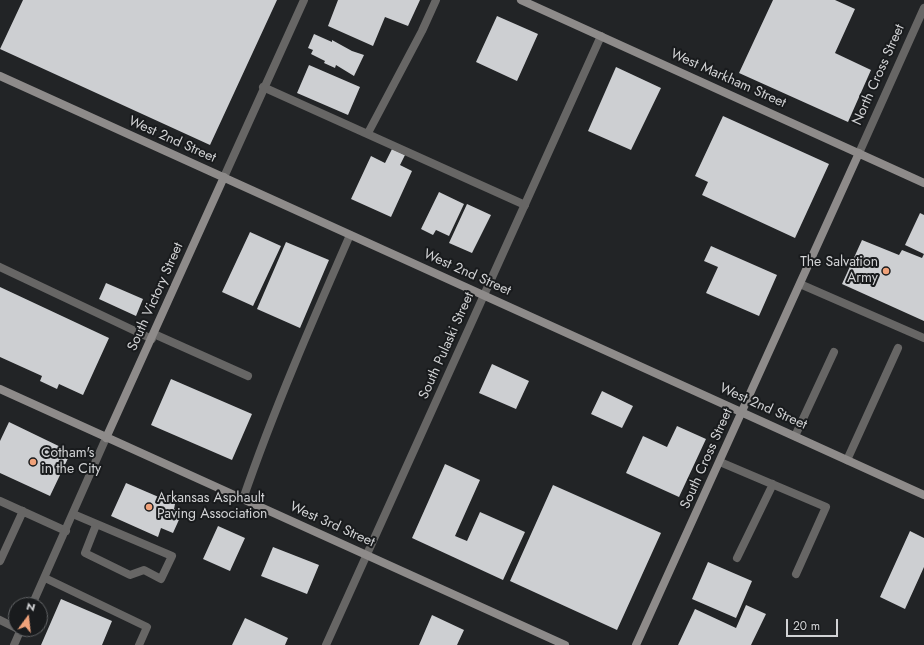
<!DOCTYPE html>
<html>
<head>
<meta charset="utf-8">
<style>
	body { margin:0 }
	#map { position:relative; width:924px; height:645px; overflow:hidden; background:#222426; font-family:Jost,sans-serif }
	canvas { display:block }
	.north { position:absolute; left:8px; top:597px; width:40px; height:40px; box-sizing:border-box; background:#191b1d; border:1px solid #636567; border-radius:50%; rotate:15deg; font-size:11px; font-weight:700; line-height:16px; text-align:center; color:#d2d3d5 }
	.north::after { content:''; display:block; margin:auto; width:14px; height:18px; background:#f0a27a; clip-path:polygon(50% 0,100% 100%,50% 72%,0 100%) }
	.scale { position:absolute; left:786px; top:619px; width:52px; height:18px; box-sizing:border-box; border:2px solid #d2d3d5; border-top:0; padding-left:5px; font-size:12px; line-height:14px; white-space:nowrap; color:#d2d3d5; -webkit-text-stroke:3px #191b1d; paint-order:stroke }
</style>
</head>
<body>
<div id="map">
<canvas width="924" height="645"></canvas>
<div class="north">N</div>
<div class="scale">20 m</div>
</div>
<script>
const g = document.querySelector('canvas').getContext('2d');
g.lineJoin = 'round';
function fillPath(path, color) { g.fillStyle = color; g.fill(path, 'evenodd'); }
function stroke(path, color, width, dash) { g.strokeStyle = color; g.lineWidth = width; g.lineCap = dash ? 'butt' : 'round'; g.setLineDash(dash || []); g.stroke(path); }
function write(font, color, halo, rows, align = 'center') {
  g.font = font + ' Jost,sans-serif'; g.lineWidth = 4; g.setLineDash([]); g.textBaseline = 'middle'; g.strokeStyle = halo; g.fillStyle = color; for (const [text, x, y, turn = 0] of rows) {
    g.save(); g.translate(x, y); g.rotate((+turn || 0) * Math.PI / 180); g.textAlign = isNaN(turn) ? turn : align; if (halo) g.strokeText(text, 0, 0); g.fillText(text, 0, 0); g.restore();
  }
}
fillPath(new Path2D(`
	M23,0h254l-67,145 -210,-96z
	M338,0h82l-12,26 -23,-9 -12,29 -45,-20z
	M773,0h62l20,9 -20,44 36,17 -23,52 -109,-49z
	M497,16l41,18 -21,47 -41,-19z
	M314,34l18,8v-2l20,11 12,4 -10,21 -18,-11 -1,3 -11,-5 1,-2 -14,-7 2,-4 -5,-2z
	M309,65l51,22 -12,28 -51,-22z
	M616,67l45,21 -30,62 -43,-19z
	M723,116l106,48 -34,74 -93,-43 6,-13 -13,-6z
	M392,149l13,6 -5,10 12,6 -21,46 -40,-18 20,-43 14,7z
	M439,192l25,12 -15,32 -13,-6 -3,5 -12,-6z
	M467,204l24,11 -19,38 -23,-10z
	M920,213l4,2v39l-19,-9z
	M250,232l31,14 -28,60 -31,-14z
	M862,240l37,15 3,-5 20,8 2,-4v67l-82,-37z
	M286,242l43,18 -29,68 -43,-19z
	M711,246l66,29 -18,41 -53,-23 12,-26 -14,-6z
	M106,283l37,16 -7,17 -37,-17z
	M0,287l109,51 -26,57 -24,-11 -2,5 -17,-8 2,-5 -42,-19z
	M492,364l37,17 -13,28 -37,-16z
	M171,379l81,35 -20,46 -81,-35z
	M602,391l31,15 -11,22 -31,-14z
	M9,422l62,30 -21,44 -50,-23v-32z
	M677,426l29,13 -27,58 -53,-24 17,-37 24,11z
	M445,464l35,16 -25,56 12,5 13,-29 45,20 -22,48 -91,-42z
	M126,483l49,21 -1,5 8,4 -9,20 -12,-5 -3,9 -47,-21z
	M553,485l108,48 -44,97 -107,-49z
	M218,526l27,12 -15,33 -27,-12z
	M910,531l14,7v29l-19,42 -25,-12z
	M273,547l46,18 -12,29 -46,-18z
	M708,562l44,19 -16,37 -44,-19z
	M61,599l51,22 -10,24h-61z
	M746,605l20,9 -15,31h-73l17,-36 41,19z
	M432,615l32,15 -7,15h-38z
	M245,618l43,20 -3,7h-53z`), '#cdcfd2');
stroke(new Path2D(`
	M263,87l262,118
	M368,133l54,-102 14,-31
	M0,267l152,72
	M800,284l124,54
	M154,334l94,42
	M795,436l39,-84
	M847,460l51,-112
	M720,462l106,45 -30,67
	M243,499c31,-90 69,-177 107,-264
	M0,501l66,30
	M73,514l99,42 -11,23 -17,-9 -14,5 -45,-22 11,-28
	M737,558l36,-74
	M0,561l23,-50
	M45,578l102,49 -8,18
	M0,620l16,8`), '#676665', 8);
stroke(new Path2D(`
	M859,153l65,-145
	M224,177l80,-177
	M32,605l74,-167
	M14,645l7,-16
	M326,645l275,-609`), '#676665', 8);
stroke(new Path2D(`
	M521,0l403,183
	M0,76l924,419
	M0,389l565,256
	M106,438l118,-261
	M636,645l223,-492`), '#8e8b8a', 8);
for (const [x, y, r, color] of [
	[886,271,4,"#f0a27a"],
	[33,462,4,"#f0a27a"],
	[149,507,4,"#f0a27a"]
]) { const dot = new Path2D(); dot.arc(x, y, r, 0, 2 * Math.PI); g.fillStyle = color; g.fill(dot); stroke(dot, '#191b1d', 1.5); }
write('14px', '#d2d3d5', '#191b1d', [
	["North Cross Street",879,75,-66],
	["West Markham Street",728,79,24],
	["West 2nd Street",172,140,24],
	["West 2nd Street",467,273,24],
	["South Victory Street",156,297,-66],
	["South Pulaski Street",447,346,-66],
	["West 2nd Street",763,407,24],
	["South Cross Street",707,459,-66],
	["West 3rd Street",332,525,24]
]);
write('14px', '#d2d3d5', '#191b1d', [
	["The Salvation",878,263,"right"],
	["Army",878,279,"right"],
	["Cotham's",41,454],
	["in the City",41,470],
	["Arkansas Asphault",157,499],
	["Paving Association",157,515]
], 'left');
</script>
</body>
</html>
